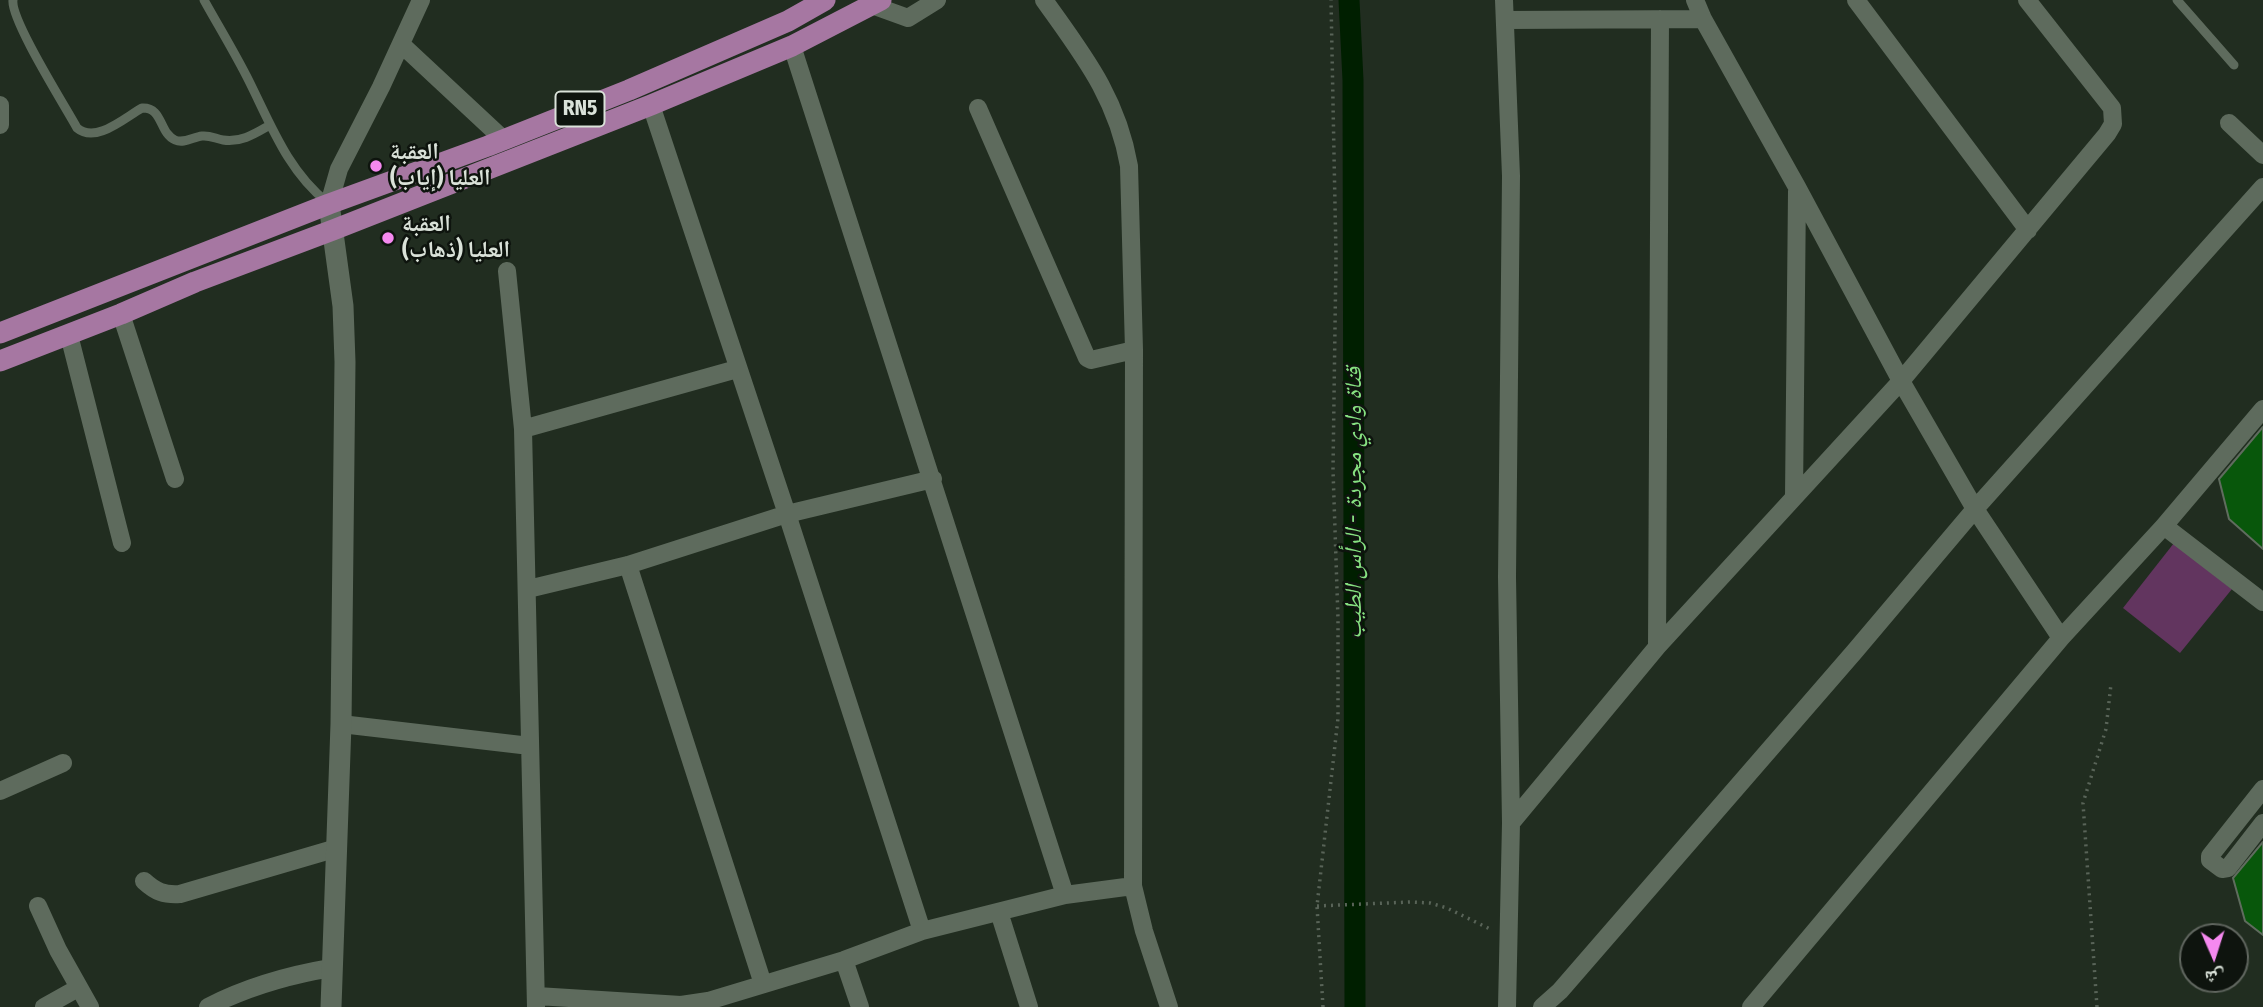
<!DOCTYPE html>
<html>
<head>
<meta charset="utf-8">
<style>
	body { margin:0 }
	#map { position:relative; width:2263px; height:1007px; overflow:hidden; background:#212d20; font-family:"Fira Sans Condensed","Noto Naskh Arabic",sans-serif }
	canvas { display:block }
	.north { position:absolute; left:2179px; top:923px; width:70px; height:70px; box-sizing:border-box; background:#0e140e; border:2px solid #60665f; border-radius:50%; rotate:177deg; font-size:19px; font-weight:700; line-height:28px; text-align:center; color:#dae2d9 }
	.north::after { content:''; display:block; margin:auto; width:24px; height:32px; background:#f589ef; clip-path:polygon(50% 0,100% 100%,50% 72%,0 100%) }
</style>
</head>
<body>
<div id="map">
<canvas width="2263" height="1007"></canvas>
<div class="north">ش</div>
</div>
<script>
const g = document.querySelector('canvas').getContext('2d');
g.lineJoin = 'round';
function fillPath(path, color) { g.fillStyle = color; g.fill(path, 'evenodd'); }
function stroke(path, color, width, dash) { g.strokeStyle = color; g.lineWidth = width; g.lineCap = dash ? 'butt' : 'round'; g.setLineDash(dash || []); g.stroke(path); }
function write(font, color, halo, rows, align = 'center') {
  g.font = font + ' "Fira Sans Condensed","Noto Naskh Arabic",sans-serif'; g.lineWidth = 5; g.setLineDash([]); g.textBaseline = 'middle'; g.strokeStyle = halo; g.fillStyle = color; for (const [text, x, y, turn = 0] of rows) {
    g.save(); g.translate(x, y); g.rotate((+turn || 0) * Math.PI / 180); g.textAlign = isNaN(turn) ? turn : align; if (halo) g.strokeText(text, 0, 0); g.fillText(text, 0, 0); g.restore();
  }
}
fillPath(new Path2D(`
	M2174,543l58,46 -52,64 -57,-45z`), '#62355f');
stroke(new Path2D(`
	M1349,0l4,80 2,927`), '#001f00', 21);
const building = new Path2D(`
	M2263,427v122l-34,-30 -10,-40z
	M2263,842v93l-18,-14 -12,-43z`);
fillPath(building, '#08570b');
stroke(building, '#5f6c5e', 2);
stroke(new Path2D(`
	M1317,906l93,-4 20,1 17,5 45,22
	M1323,1007l-6,-101 21,-188v-99l-5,-149 3,-214 -5,-256
	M2097,1007l-14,-204 23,-74 5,-45`), '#596458', 3.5, [2, 5]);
stroke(new Path2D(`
	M13,0c-3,19 52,106 64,128 19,16 47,-10 65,-20 21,-1 17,25 33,32 9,4 18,-3 27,-4 8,-1 14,3 21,4 18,3 33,-7 47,-15
	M204,0c15,27 31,53 45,81 22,44 39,90 78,121
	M2177,0l57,65`), '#5e6b5d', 9);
stroke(new Path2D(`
	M1044,0c39,55 73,97 85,166l5,184 -1,536 11,45 25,76
	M1504,0l7,176 -4,401 4,246 -4,184
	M1695,0l8,19 94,168 104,194 74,128 86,129
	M1856,0l172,230
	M872,5l36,13 29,-18
	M1506,20l197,-1
	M401,44l102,95
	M792,46l273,849
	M0,105v20
	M651,105l136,409 135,417
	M978,108l109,250 4,2 43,-10
	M2229,123l34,32
	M329,204l10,-35 42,-82 40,-87
	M507,271l16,158 13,578
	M121,314l54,165
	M69,335l53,208
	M523,429l214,-60
	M1794,496l3,-305
	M2164,526l99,76
	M628,565l135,419
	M528,589l100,-24 159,-51 146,-35
	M1657,647l3,-628
	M341,724l189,22
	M2263,789l-53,67v4l12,9 6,-1 35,-45
	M0,791l63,-28
	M1511,823l146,-176 244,-266 206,-247 6,-10 -1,-16 -85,-108
	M144,881c12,11 20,14 36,13l157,-46
	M38,906l20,44 32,57
	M999,912l30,95
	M844,960l16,47
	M537,996l144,9 27,-4 136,-41 78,-29 143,-36 68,-9
	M44,1007l34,-19
	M208,1007c39,-20 81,-32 123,-39
	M1542,1007l18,-16 295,-340 120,-142 288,-322
	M1751,1007l310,-369 103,-112 99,-117`), '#5e6b5d', 18);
stroke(new Path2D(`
	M329,204l14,102 2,56 -4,362 -10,283`), '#5e6b5d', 21);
stroke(new Path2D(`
	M0,333l329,-129 159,-58 141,-56 159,-69 37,-21
	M0,361l121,-47 74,-32 138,-52 318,-125 141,-59 89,-46`), '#a677a2', 21);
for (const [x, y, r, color] of [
	[376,166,7,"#f589ef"],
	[388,238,7,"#f589ef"]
]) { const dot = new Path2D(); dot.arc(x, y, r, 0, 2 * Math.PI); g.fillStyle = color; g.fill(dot); stroke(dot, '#0e140e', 2.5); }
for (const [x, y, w] of [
	[580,109,49]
]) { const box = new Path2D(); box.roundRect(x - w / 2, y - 17.5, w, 35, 5); g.fillStyle = '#0e140e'; g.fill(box); stroke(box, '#dae2d9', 2); }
write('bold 21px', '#dae2d9', null, [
	["RN5",580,109]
]);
write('bold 23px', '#dae2d9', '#0e140e', [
	["العقبة",390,153],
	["العليا (إياب)",390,179],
	["العقبة",402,225],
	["العليا (ذهاب)",402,251]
], 'left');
write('italic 24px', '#86e181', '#0e140e', [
	["قناة وادي مجردة - الرأس الطيب",1354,503,-90]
]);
</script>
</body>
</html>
